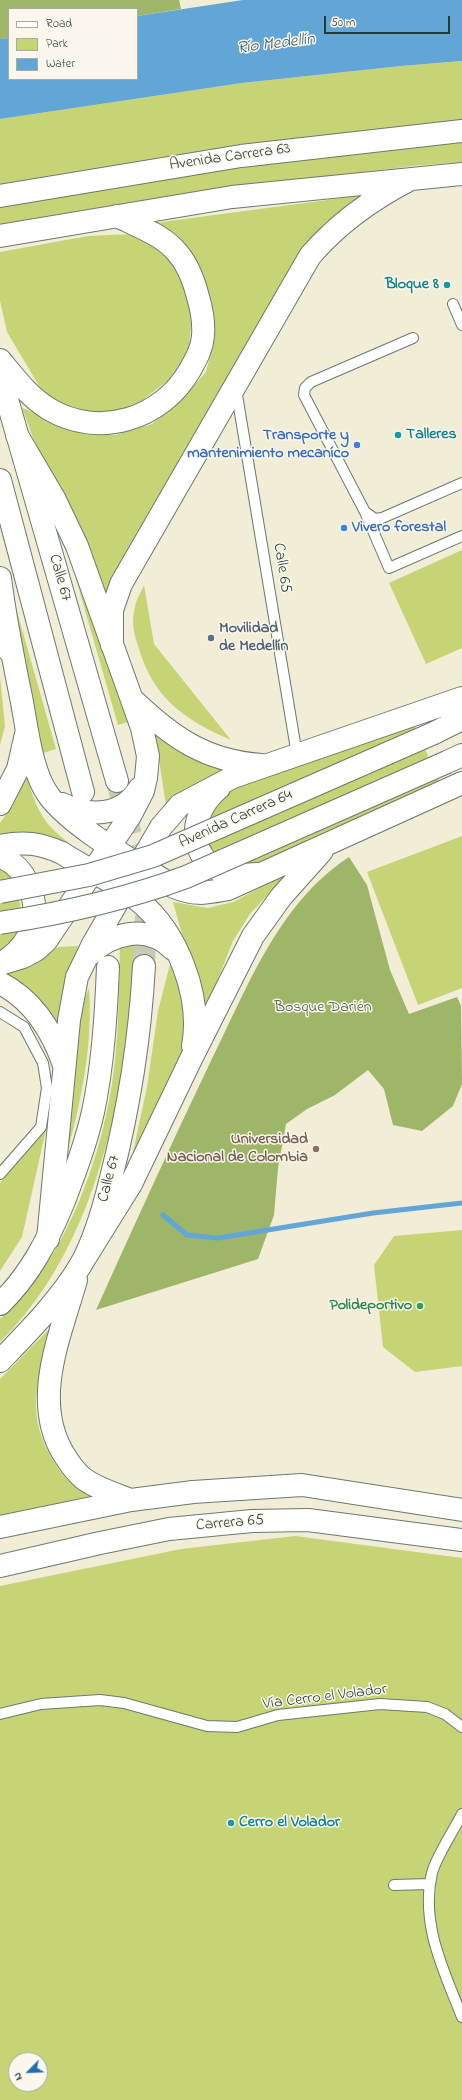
<!DOCTYPE html>
<html>
<head>
<meta charset="utf-8">
<style>
	body { margin:0 }
	#map { position:relative; width:462px; height:2100px; overflow:hidden; background:#f2edd6; font-family:"Indie Flower",sans-serif }
	canvas { display:block }
	.legend { position:absolute; left:8px; top:8px; width:130px; height:72px; box-sizing:border-box; background:#fbf7ec; border:1px solid #a3ada2; margin:0; padding:5px 7px; list-style:none; font-size:12px; color:#1f3d34 }
	.legend li { display:flex; align-items:center; gap:8px; height:20px }
	.legend b { width:20px; border:1px solid #a3ada2 }
	.north { position:absolute; left:8px; top:2052px; width:40px; height:40px; box-sizing:border-box; background:#fbf7ec; border:1px solid #a3ada2; border-radius:50%; rotate:246deg; font-size:11px; font-weight:700; line-height:16px; text-align:center; color:#1f3d34 }
	.north::after { content:''; display:block; margin:auto; width:14px; height:18px; background:#1f6fb2; clip-path:polygon(50% 0,100% 100%,50% 72%,0 100%) }
	.scale { position:absolute; left:324px; top:16px; width:126px; height:18px; box-sizing:border-box; border:2px solid #1f3d34; border-top:0; padding-left:5px; font-size:12px; line-height:14px; white-space:nowrap; color:#1f3d34; -webkit-text-stroke:3px #fbf7ec; paint-order:stroke }
</style>
</head>
<body>
<div id="map">
<canvas width="462" height="2100"></canvas>
<ul class="legend">
<li><b style="height:5px;background:#fff"></b>Road</li>
<li><b style="height:11px;background:#c7d476"></b>Park</li>
<li><b style="height:11px;background:#61a6d7"></b>Water</li>
</ul>
<div class="north">N</div>
<div class="scale">50 m</div>
</div>
<script>
const g = document.querySelector('canvas').getContext('2d');
g.lineJoin = 'round';
function fillPath(path, color) { g.fillStyle = color; g.fill(path, 'evenodd'); }
function stroke(path, color, width, dash) { g.strokeStyle = color; g.lineWidth = width; g.lineCap = dash ? 'butt' : 'round'; g.setLineDash(dash || []); g.stroke(path); }
function write(font, color, halo, rows, align = 'center') {
  g.font = font + ' "Indie Flower",sans-serif'; g.lineWidth = 3; g.setLineDash([]); g.textBaseline = 'middle'; g.strokeStyle = halo; g.fillStyle = color; for (const [text, x, y, turn = 0] of rows) {
    g.save(); g.translate(x, y); g.rotate((+turn || 0) * Math.PI / 180); g.textAlign = isNaN(turn) ? turn : align; if (halo) g.strokeText(text, 0, 0); g.fillText(text, 0, 0); g.restore();
  }
}
fillPath(new Path2D(`
	M462,61v64l-462,63v-69l242,-36 159,-17z
	M462,141v21l-49,4 -245,30 -168,29v-21l179,-30z
	M365,195l-40,28 -24,26 -15,26 -42,82 -140,237 -64,-138 -18,-48 63,25 30,2 37,-11 29,-24 25,-28 9,-35 -3,-29 -11,-33 -47,-52z
	M132,234l33,20 20,31 7,35 -4,34 -16,23 -29,23 -27,12h-26l-28,-8 -21,-15 -34,-57 -7,-31v-49l88,-16z
	M462,550v98l-36,16 -37,-81z
	M72,565l56,157 -10,3z
	M144,585l10,59 77,96c-46,-20 -77,-41 -92,-91 -5,-15 -8,-26 -4,-42 1,-7 6,-15 9,-22z
	M14,601l42,148 -13,4z
	M0,677l5,49 -5,19z
	M414,724l27,61 -192,83 -36,-13 -7,-12 -1,-24 25,-31z
	M155,732c19,19 44,24 68,33l2,8 -58,40z
	M24,770c12,34 14,50 44,72l-28,-4h-40v-15l14,-20z
	M462,836v152l-44,17 -51,-133z
	M0,867c19,9 25,51 19,68 -2,8 -14,15 -19,21z
	M288,873l-38,41 -17,27 -29,73 -31,-112 35,6 25,-6z
	M136,942c-4,46 -6,93 -15,138 -18,96 -51,193 -121,262v-23c68,-60 106,-171 115,-259 4,-39 4,-77 5,-116z
	M78,946l-21,89 -54,-62 14,-3 21,-8 20,-15z
	M170,964l11,23 5,43 -3,20 -53,116 17,-79 11,-76z
	M89,988c4,58 -8,116 -24,172l15,-141 3,-16z
	M47,1125l-25,112 -22,34v-88z
	M462,1230v136l-47,6 -32,-25 -9,-82 20,-29z
	M53,1325c-13,47 -29,84 -3,130 12,21 19,28 40,41l-90,21v-138z
	M295,1536l167,22v542h-462v-514l181,-37zM16,2060h24v24h-24z`), '#c7d476');
fillPath(new Path2D(`
	M0,0h179l2,9 -44,7v-7h-128v29l-9,1z
	M349,857l18,28 23,85 19,44 48,-17 4,9 1,78 -9,22 -31,25 -29,-6 -9,-36 -16,-19 -33,25 -28,14 -21,15 -8,44 -4,47 -16,44 -162,51c37,-82 74,-164 113,-245 37,-74 68,-161 140,-208z`), '#9db667');
fillPath(new Path2D(`
	M243,0h219v61l-61,5 -159,17 -242,36v-80l9,-1v41h128v-63z`), '#61a6d7');
stroke(new Path2D(`
	M163,1215l24,20 31,3 155,-25 89,-10`), '#61a6d7', 5);
stroke(new Path2D(`
	M117,781l25,96
	M144,966l2,-50`), '#c8cab6', 22, [22, 11]);
const service = new Path2D(`
	M453,304l9,21
	M413,338l-102,44 -6,6 -1,7 61,117 24,56 73,-32
	M236,389l61,366
	M365,512l10,7 7,-1 80,-35
	M0,1012l24,15 19,36 4,25 -6,39 -41,47
	M0,1714l41,-10 59,-4 24,3 83,23 30,1 41,-12 102,-11 47,3 18,7 17,13
	M462,1814c-8,16 -26,43 -30,59 -12,51 12,98 30,144
	M394,1885l36,-1`);
const secondary = new Path2D(`
	M0,375l117,406
	M0,480l83,312
	M76,1280c-15,54 -45,119 -13,173 6,10 12,19 21,26 14,10 31,15 47,21
	M0,1304c30,-29 48,-64 64,-103 11,-29 22,-58 29,-89 10,-47 13,-97 15,-145
	M0,1361c28,-29 59,-60 80,-95 15,-26 24,-59 31,-88 18,-70 29,-140 33,-212
	M0,1527l131,-27 62,-8 109,-7 160,25
	M0,1566l100,-23 69,-14 83,-8 56,-1 154,20`);
const primary = new Path2D(`
	M0,578c5,40 13,80 21,119 6,30 10,75 28,99 26,34 89,67 125,91 22,9 32,6 54,2l234,-106
	M134,701c39,37 72,60 127,64
	M434,733l28,-14
	M447,762l15,-7
	M219,788c-27,22 -35,64 1,83 11,5 25,4 37,3
	M0,804l18,-35 8,-35
	M62,804c27,13 60,13 77,-15
	M0,846c23,-5 40,-3 62,7 25,16 54,30 77,48 39,32 63,96 54,145
	M0,857c26,8 40,44 32,70 -4,13 -13,24 -24,32
	M89,955c24,-23 58,-31 84,-6
	M0,964l23,-7 13,-7 10,-9 84,-125 13,-25 3,-13 2,-22 -6,-28 -65,-182 -23,-48 -37,-63
	M0,983c33,17 52,47 64,82
	M48,1239l21,-219 8,-43 16,-33 68,-117 19,-22 53,-28 229,-79
	M80,1266l51,-82 60,-125 62,-123 28,-39 41,-46`);
const trunk = new Path2D(`
	M0,196l241,-40 221,-25
	M0,236l232,-39 230,-23
	M0,360c15,18 29,37 49,49 50,30 113,10 141,-39 6,-11 12,-21 13,-34 1,-13 -1,-26 -5,-39 -4,-16 -11,-35 -24,-48 -14,-15 -39,-24 -57,-33
	M0,643l12,10
	M112,645v-35l9,-26 189,-328c29,-34 62,-57 101,-77`);
stroke(service, '#697b6d', 12);
stroke(secondary, '#697b6d', 24);
stroke(primary, '#697b6d', 24);
stroke(trunk, '#697b6d', 24);
stroke(service, '#fff', 10);
stroke(secondary, '#fff', 22);
stroke(primary, '#fff', 22);
stroke(trunk, '#fff', 22);
const primaryBridge = new Path2D(`
	M0,892l89,-17 64,-19 281,-123
	M0,923c65,-10 124,-23 186,-46l261,-115`);
stroke(primaryBridge, '#697b6d', 24, []);
stroke(primaryBridge, '#fff', 22);
for (const [x, y, r, color] of [
	[447,285,4,"#0f9aa8"],
	[398,435,4,"#0f9aa8"],
	[357,445,4,"#3f7fe0"],
	[344,528,4,"#3f7fe0"],
	[211,638,4,"#5c6f8a"],
	[316,1149,4,"#8d6e63"],
	[420,1306,4,"#2e9e5b"],
	[231,1823,4,"#0f9aa8"]
]) { const dot = new Path2D(); dot.arc(x, y, r, 0, 2 * Math.PI); g.fillStyle = color; g.fill(dot); stroke(dot, '#fbf7ec', 1.5); }
write('16px', '#1f3d34', '#fbf7ec', [
	["Avenida Carrera 63",230,158,-8],
	["Calle 65",281,568,81],
	["Calle 67",59,578,74],
	["Avenida Carrera 64",236,820,-24],
	["Calle 67",110,1179,-75],
	["Carrera 65",230,1524,-5],
	["Vía Cerro el Volador",325,1698,-7]
]);
write('bold 16px', '#0d838f', '#fbf7ec', [
	["Bloque 8",439,285,"right"],
	["Talleres",406,435],
	["Cerro el Volador",239,1823]
], 'left');
write('bold 16px', '#366cbe', '#fbf7ec', [
	["Transporte y",349,436],
	["mantenimiento mecaníco",349,454],
	["Vivero forestal",352,528,"left"]
], 'right');
write('bold 16px', '#4e5e75', '#fbf7ec', [
	["Movilidad",219,629],
	["de Medellín",219,647]
], 'left');
write('16px', '#415b41', '#fbf7ec', [
	["Bosque Darién",323,1008]
]);
write('bold 16px', '#785e54', '#fbf7ec', [
	["Universidad",308,1140],
	["Nacional de Colombia",308,1158]
], 'right');
write('bold 16px', '#27864d', '#fbf7ec', [
	["Polideportivo",412,1306]
], 'right');
write('italic 17px', '#335c65', '#fbf7ec', [
	["Río Medellín",276,45,-7]
]);
</script>
</body>
</html>
